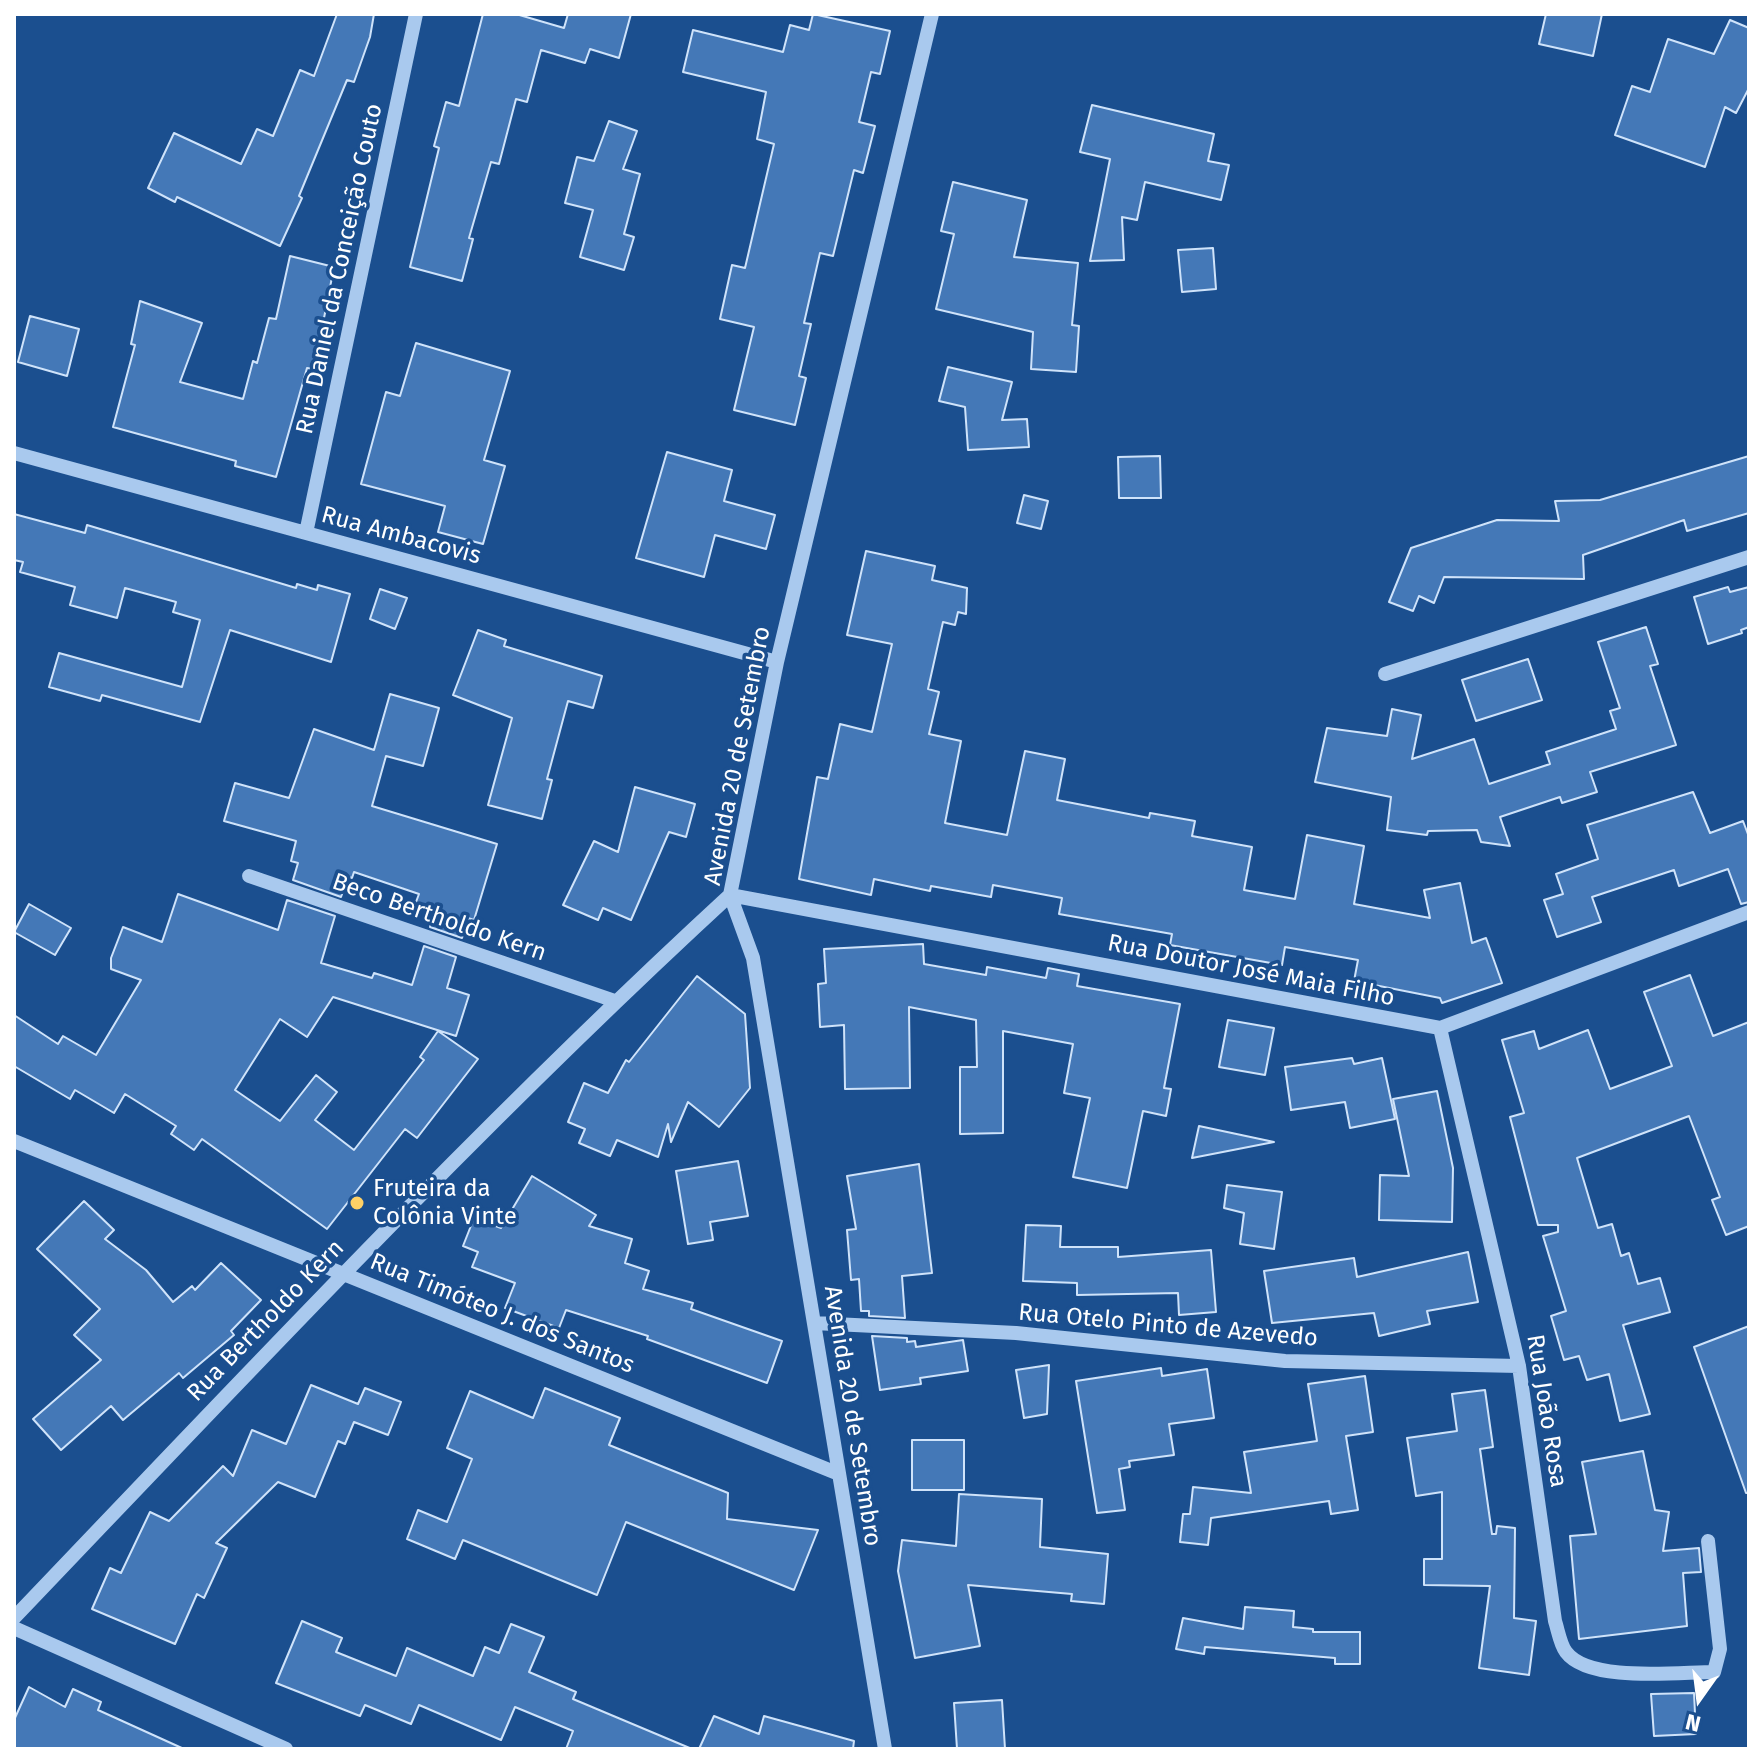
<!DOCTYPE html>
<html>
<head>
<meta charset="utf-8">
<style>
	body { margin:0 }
	#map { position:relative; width:1763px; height:1763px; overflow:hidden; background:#1b4f8f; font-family:"Fira Sans",sans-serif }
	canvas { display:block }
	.frame { position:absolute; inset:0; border:16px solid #fff; pointer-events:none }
	.north { position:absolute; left:1659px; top:1659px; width:80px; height:80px; -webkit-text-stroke:6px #1b4f8f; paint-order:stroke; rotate:194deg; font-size:22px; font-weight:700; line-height:32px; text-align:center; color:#fff }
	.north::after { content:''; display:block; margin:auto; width:28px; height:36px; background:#fff; clip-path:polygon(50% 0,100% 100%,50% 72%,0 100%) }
</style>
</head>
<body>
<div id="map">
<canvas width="1763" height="1763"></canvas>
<div class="frame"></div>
<div class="north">N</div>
</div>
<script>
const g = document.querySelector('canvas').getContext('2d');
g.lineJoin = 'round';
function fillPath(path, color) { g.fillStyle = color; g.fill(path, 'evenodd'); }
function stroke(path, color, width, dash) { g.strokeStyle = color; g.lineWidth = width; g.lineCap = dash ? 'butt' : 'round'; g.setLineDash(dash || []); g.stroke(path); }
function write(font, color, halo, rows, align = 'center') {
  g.font = font + ' "Fira Sans",sans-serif'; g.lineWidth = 7; g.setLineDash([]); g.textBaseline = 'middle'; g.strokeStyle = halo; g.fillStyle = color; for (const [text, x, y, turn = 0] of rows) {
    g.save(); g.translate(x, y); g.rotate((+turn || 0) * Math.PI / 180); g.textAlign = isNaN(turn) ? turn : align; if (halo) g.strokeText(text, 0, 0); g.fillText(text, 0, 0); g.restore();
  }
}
const building = new Path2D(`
	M337,14h37l-4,23 -16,45 -7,-2 -48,116 3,2 -22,48 -103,-49 -2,5 -27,-14 26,-55 67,31 16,-35 16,7 27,-66 14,6z
	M483,14h33l48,14 4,-14h63l-12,44 -29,-9 -5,14 -44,-13 -14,52 -11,-3 -17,65 -8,-2 -22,76 4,1 -11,42 -52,-14 29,-119 -5,-2 12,-44 13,4z
	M813,14l77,17 -10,43 -9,-2 -12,50 16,4 -12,47 -9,-3 -21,86 -13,-3 -16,70 7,1 -12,52 7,2 -11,47 -61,-15 20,-83 -34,-8 12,-54 13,3 29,-124 -17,-5 9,-47 -83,-20 10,-42 90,22 7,-27 19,5z
	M1546,14h56l-9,42 -54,-12z
	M1730,20l19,8v60l-13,25 -11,-6 -20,60 -90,-32 17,-49 18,6 18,-53 46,15z
	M1092,105l122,29 -6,27 21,4 -8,35 -76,-18 -8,38 -15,-3 2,43 -34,1 20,-102 -30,-7z
	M609,121l28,10 -14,38 17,5 -16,60 10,3 -10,33 -44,-13 13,-47 -28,-7 12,-46 17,4z
	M953,182l74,18 -13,57 64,6 -6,62 7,1 -3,46 -45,-3 2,-37 -97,-23 18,-75 -13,-3z
	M1213,248l3,41 -34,3 -4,-42z
	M290,256l44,11 -20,102 -7,-1 -31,109 -41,-11 1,-5 -123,-34 22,-82 -4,-1 9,-43 62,22 -22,59 63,17 10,-38 4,2 12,-45 7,1z
	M30,316l49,13 -12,47 -49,-14z
	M416,343l94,28 -26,89 21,6 -22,78 -45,-12 7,-26 -84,-22 25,-92 14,4z
	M948,367l64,15 -10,38 25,-1 2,28 -61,3 -3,-43 -26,-6z
	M667,452l65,18 -8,31 51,14 -9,34 -51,-14 -11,42 -68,-19z
	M1160,456l1,42h-42l-1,-41z
	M1749,456v57l-62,18 -3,-11 -101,35 1,24 -140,-2 -10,26 -15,-7 -6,15 -24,-9 22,-54 86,-28 62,1 -4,-20 45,-1z
	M1024,495l24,6 -7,28 -24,-6z
	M14,514l71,19 2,-8 209,63 1,-4 20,6 1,-5 32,9 -19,68 -101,-32 -30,92 -98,-27 -2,6 -51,-14 10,-34 123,34 18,-67 -27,-8 3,-10 -51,-14 -8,30 -47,-13 5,-18 -55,-15 3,-10 -9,-2z
	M866,551l69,15 -3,14 35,8 -1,26 -8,-2 -3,13 -12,-3 -15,67 11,3 -10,42 32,7 -16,82 62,12 18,-84 40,8 -8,41 92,18 1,-5 45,8 -3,15 60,11 -8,43 51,9 12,-64 57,11 -10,58 76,14 -6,-28 36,-7 12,60 14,-5 16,45 -60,20 -2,-5 -86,-17 4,-21 -73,-13 -3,18 -112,-20 2,-11 -113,-20 3,-16 -69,-13 -2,12 -60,-11 -1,5 -56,-12 -3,16 -72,-16 18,-102 11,2 12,-55 32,8 20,-88 -45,-9z
	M1728,587l2,5 19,-5v40l-8,3 1,3 -34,11 -14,-47z
	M380,589l27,9 -12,31 -25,-10z
	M1646,627l12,37 -8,2 26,79 -86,27 7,20 -35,11 -2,-6 -60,20 10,29 -29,-4 -4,-12 -49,1 -1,4 -40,-5 4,-33 -76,-15 12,-54 60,8 5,-27 29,6 -9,44 62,-20 15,45 61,-20 -4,-12 70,-23 -6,-18 10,-3 -22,-66z
	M478,630l28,10 -2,6 98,30 -9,32 -25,-7 -21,78 5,1 -10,39 -54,-14 24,-87 -59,-23z
	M1528,659l14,41 -66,21 -14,-41z
	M390,694l49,14 -16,58 -37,-10 -14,50 125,38 -23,76 -6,-2 -6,20 -32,-11 5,-19 -19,-6 3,-8 -65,-22 -2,6 -4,-1 -7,20 -48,-17 5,-17 -7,-2 5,-20 -72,-20 11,-38 54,15 25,-69 60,21z
	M635,787l60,17 -9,33 -17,-5 -38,88 -28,-12 -5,12 -35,-15 31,-64 24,11z
	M1693,792l17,41 33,-12 6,16v65l-8,2 -13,-35 -49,17 -5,-16 -82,27 9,25 -44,15 -13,-37 19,-6 -7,-20 42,-15 -11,-34z
	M178,894l100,36 9,-30 48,16 -14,47 51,15 2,-5 38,12 12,-39 32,11 -9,31 22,7 -13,41 -123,-39 -26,40 -27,-18 -45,71 45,31 36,-46 21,17 -22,28 39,30 70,-90 -4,-3 18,-26 40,28 -61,79 -12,-9 -78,100 -125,-90 -8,11 -23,-16 5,-8 -51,-32 -11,19 -39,-23 -5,9 -56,-33v-51l44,29 5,-8 33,19 45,-75 -30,-11v-11l12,-31 39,15z
	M29,904l42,24 -16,27 -41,-23z
	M923,944l1,20 62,11 1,-8 59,11 2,-10 31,6 -2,12 103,18 -16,84 7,1 -5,27 -23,-5 -16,77 -54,-11 17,-79 -26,-5 9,-49 -70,-13v102l-43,1v-67h17l-1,-47 -67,-13 1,81 -65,1 -1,-64 -24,2 -2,-43 8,-1 -2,-34z
	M1690,975l23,61 36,-14v204l-23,9 -14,-35 8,-3 -31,-81 -112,42 21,70 14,-4 9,32 8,-3 9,31 22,-6 10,34 -47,13 27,89 -30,7 -11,-47 -22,6 -8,-24 -15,4 -13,-44 15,-5 -23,-75 15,-4v-7h-20l-28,-108 14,-4 -22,-73 32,-9 5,18 49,-19 22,59 62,-23 -28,-74z
	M697,976l48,38 5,74 -31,39 -31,-25 -17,40 -3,-18 -10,33 -41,-17 -7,16 -31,-13 6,-14 -17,-7 16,-39 24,10 18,-33 3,2z
	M1228,1020l46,8 -9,47 -46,-8z
	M1352,1058l2,6 28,-6 13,61 -45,9 -5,-26 -54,8 -6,-43z
	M1437,1091l16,77 -1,54 -73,-2 1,-45 29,1 -16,-77z
	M1199,1126l75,16 -82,16z
	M738,1161l10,55 -38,6 3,18 -25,4 -12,-73z
	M919,1164l13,109 -30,3 3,42 -36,-2v-5h-8l-2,-32 -8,1 -4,-50 9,-1 -9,-53z
	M532,1176l64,39 -7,11 43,13 -7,24 24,8 -6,18 50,14 -2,6 91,32 -15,42 -120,-44 1,-3 -82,-26 -7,18 -54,-20 10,-25 -43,-16 6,-15 -15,-6 11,-28 27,10z
	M1227,1185l55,7 -8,57 -34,-5 4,-31 -20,-5z
	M84,1201l30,29 -9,9 41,31 27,32 19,-16 3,4 26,-27 40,37 -30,31 3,4 -51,43 -4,-5 -56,47 -12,-14 -50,44 -28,-31 68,-59 -27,-25 26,-26 -63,-60z
	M1026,1225l35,1 -1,21h58v10l93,-7 5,62 -37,3 -1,-22 -101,2v-12l-54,-2z
	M1468,1252l10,50 -51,9 3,13 -51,12 -5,-23 -102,10 -8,-52 90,-13 3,19z
	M1749,1326v167h-3l-52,-146z
	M872,1336l35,2v4l8,-1 1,6 47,-7 5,31 -48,7 1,6 -41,6z
	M1049,1365l-2,49 -23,4 -8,-48z
	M1161,1368l1,8 45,-7 7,49 -45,6 5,31 -45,6 1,6 -11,2 6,41 -28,3 -21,-132z
	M1365,1376l8,56 -27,4 12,74 -27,4 -2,-13 -118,17 -3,27 -28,-3 3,-28h7l3,-27 58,6 -7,-41 73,-11 -9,-57z
	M311,1385l47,19 7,-16 36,14 -13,33 -34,-13 -9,22 -7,-3 -23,56 -37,-15 -62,61 11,5 -23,50 -7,-4 -22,50 -83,-35 18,-41 11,5 29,-61 19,9 54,-55 10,10 19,-46 34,14z
	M545,1388l75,30 -11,27 119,48 -1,26 91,11 -24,60 -168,-68 -29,73 -134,-55 -8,19 -48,-20 11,-29 29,12 25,-63 -25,-11 23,-57 63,27z
	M1485,1390l8,57 -13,2 12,85h4l1,-8 18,2 -1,90 22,3 -7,54 -50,-7 11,-82 -66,-1v-26h18v-67l-26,4 -9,-58 50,-7 -5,-37z
	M912,1440h52v50h-52z
	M1643,1451l12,59 14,2 -6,39 36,-3 2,24 -18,1 4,53 -108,13 -9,-103 26,-2 -14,-72z
	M959,1494l83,5 -2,48 68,7 -4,50 -33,-3 1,-7 -104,-9 12,61 -65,12 -17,-87 4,-31 54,6z
	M1245,1607l49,4 -1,16 20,2v3h47v32h-25v-6l-130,-11 -1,7 -28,-5 7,-31 60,11z
	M302,1621l40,17 -6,14 60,24 11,-28 66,28 12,-29 14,6 12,-29 33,13 -15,35 47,20 -3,7 119,50h-126l7,-18 -58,-24 -14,33 -82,-35 -8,19 -46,-19 -5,11 -84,-33z
	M29,1687l36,20 8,-18 28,13 -3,8 86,39h-170v-29z
	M1694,1693l2,41 -42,2 -3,-42z
	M1002,1700l3,49h-48l-3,-46z
	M714,1716l45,18 5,-18 90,25 -1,8h-154z`);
fillPath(building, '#4478b7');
stroke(building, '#cfe3fa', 2);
stroke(new Path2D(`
	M14,453l763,209
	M306,533l110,-519
	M1385,674l364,-117
	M249,876l366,125
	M730,895l710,133 309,-116
	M1440,1028l79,338 36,255c3,9 5,23 11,31 23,31 112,20 148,20l6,-23 -12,-108
	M14,1141l825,333
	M814,1323l202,10 269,28 234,5
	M14,1618c235,-246 466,-493 716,-723
	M14,1628l272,121
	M885,1749l-132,-791 -23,-63 47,-233 155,-648`), '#a9c9ee', 14);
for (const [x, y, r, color] of [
	[357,1203,8,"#ffd166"]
]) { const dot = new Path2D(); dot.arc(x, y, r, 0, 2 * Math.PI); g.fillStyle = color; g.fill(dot); stroke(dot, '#1b4f8f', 3); }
write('24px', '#fff', '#1b4f8f', [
	["Rua Daniel da Conceição Couto",340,269,-78],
	["Rua Ambacovis",401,536,15],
	["Avenida 20 de Setembro",738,756,-79],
	["Beco Bertholdo Kern",439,918,19],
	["Rua Doutor José Maia Filho",1251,971,11],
	["Rua Timóteo J. dos Santos",502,1314,22],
	["Rua Bertholdo Kern",266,1321,-46],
	["Rua Otelo Pinto de Azevedo",1168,1326,5],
	["Rua João Rosa",1546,1411,81],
	["Avenida 20 de Setembro",852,1416,81]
]);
write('24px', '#fff', '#1b4f8f', [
	["Fruteira da",373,1189],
	["Colônia Vinte",373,1217]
], 'left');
</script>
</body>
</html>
